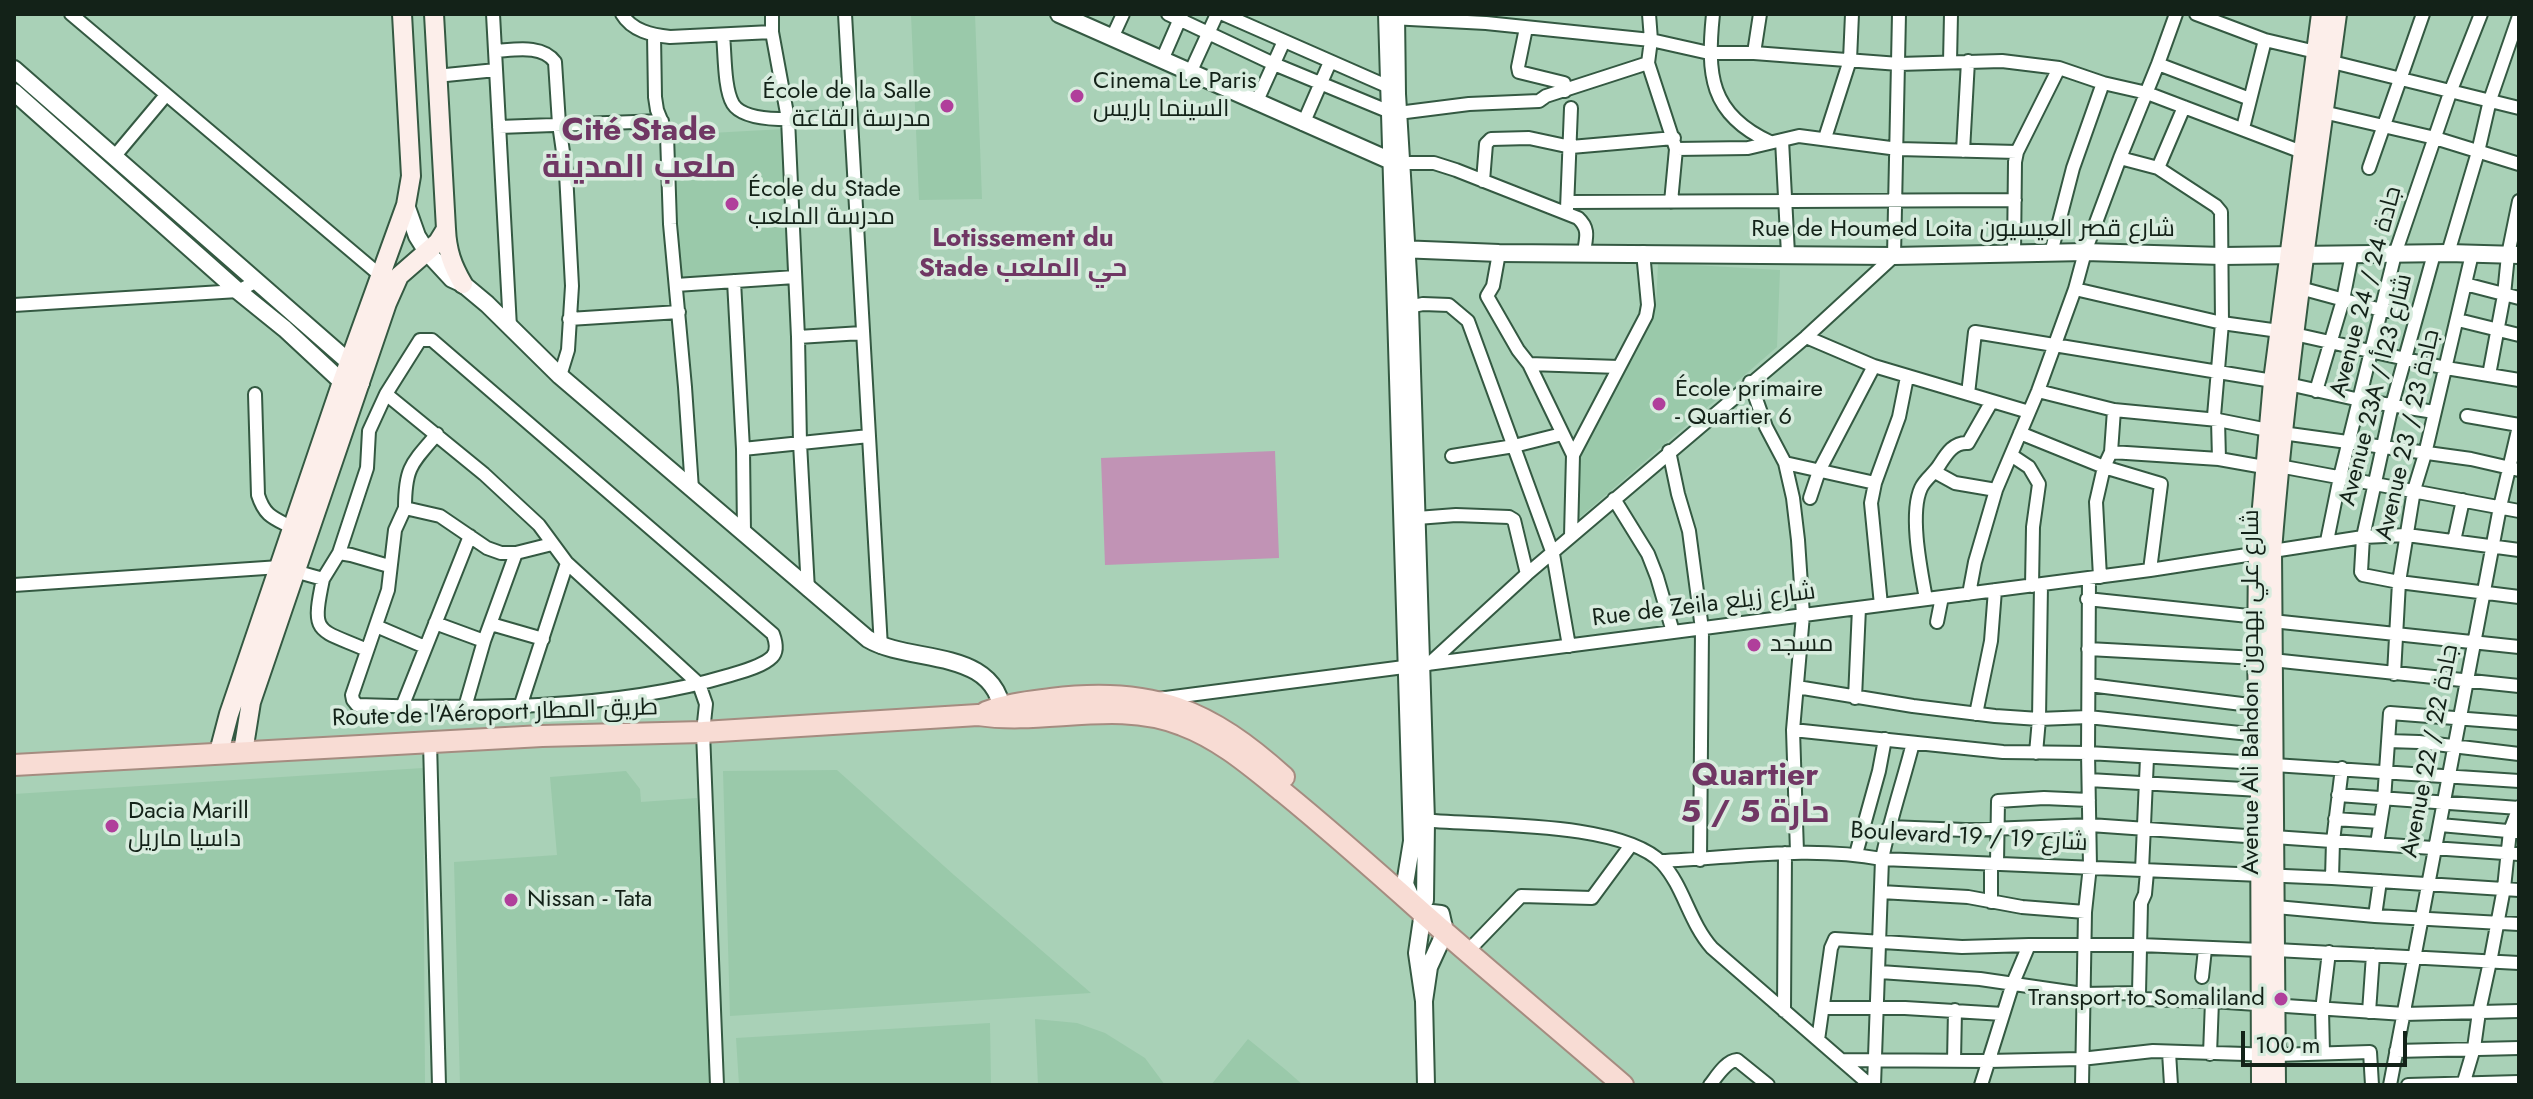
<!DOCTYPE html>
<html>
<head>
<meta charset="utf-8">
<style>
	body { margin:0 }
	#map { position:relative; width:2533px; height:1099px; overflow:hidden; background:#a9d1b7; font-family:Jost,sans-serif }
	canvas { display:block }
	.frame { position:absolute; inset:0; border:16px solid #132218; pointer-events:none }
	.scale { position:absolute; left:2241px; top:1031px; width:166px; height:36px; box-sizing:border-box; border:4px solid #132218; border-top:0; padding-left:10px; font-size:24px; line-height:28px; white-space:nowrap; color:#132218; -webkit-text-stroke:6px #d8ecde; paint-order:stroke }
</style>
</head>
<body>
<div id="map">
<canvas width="2533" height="1099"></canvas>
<div class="frame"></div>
<div class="scale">100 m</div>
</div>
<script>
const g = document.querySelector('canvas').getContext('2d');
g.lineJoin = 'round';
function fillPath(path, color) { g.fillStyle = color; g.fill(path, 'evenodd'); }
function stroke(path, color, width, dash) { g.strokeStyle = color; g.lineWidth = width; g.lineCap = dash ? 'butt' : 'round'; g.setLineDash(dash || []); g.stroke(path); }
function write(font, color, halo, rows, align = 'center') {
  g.font = font + ' Jost,Cairo,sans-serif'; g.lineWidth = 7; g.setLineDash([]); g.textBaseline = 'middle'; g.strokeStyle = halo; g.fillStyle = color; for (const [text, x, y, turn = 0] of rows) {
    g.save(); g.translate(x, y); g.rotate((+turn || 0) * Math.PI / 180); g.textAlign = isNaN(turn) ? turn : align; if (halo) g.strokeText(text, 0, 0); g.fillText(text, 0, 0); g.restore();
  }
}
fillPath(new Path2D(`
	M911,14h64l7,185 -63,1z
	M784,129l7,145 -110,8 -7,-147z
	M1658,263l122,7 -3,77 -199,172 -1,-58 79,-153z
	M423,768l2,317h-411v-291z
	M837,770l117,105 137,118 -361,23 -7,-245z
	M626,771l14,18 1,13 56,-4 14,234v53h-251l-6,-223 103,-7 -7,-78z
	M1035,1019l42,4 28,10 40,25 20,27h-127z
	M990,1023l1,62h-252l-3,-47z
	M1248,1039l38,31 17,15h-92z`), '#9ac9aa');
fillPath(new Path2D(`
	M1275,451l4,107 -174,7 -4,-107z`), '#c193b5');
const minor = new Path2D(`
	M71,14l310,262
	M493,14l17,313
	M622,14c10,17 30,21 48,23l102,-5
	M772,14v18l16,87 10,218 2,106 8,147
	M845,14l36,633
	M1168,14l106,50 116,48
	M1223,14l166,73 5,5
	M1649,14l2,26 -3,23 28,86 -5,53
	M1713,14c-6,60 -4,100 57,128
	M2196,14l69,26 51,12
	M1391,18l95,5 165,17 58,13h45l145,11 103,-3 57,7 44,15 44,10 155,59
	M1526,28l-8,39 1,5 45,11 1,8
	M654,35l1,62 2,13 10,25 3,89 15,163 7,102
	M723,35c2,19 1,54 10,69 15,24 91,13 116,11
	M1112,38l11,-24
	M495,51c19,-1 47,-7 60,11l4,62 7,49 6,113 -4,64 -8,26
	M1754,53l6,-39
	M1162,60l20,-46
	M2324,60l195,48
	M1950,62l1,-48
	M2158,64l92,35
	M1190,73l27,-59
	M436,76l60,-6
	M1256,103l28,-62
	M2323,112l112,26 84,26
	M1398,113l71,-9 70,-3 7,-5 102,-33
	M1303,124l27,-62
	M499,127l163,-6
	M2243,128l22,-88
	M1825,138l25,-78 2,-46
	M1782,140l6,114
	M1676,149l72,-1 51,-12 99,13 119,3
	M1963,151l5,-90
	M114,157l52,-62
	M2120,158l38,10 58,38 5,6 1,111 -8,93 4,4 1,39
	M1402,163h32l22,7 122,48c12,11 8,20 6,34
	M2158,168l26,-61
	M2369,168l54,-154
	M1483,181l3,-37 5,-5 38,-1 42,9 103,-9
	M1568,202l447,-2
	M1567,209l4,-101
	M1499,253l-6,33 -6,10 31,54 11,14 44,91
	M2051,253l22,-85 30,-85
	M2448,253l30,-101 12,-52 29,-84
	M2014,254l1,-92 2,-10 42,-84
	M2434,254l-42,151 -29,132 -2,35 2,3 36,7 120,15
	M734,281l9,168 1,83
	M2465,284l54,14
	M676,285l119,-8
	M2300,288l81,22 36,4
	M2075,289l147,34 57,8
	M14,305l224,-14 19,-10
	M1403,308l20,-4 26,1 19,16 85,233 16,92
	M569,319l110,-7
	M2458,320l61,15
	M2294,334l152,34 73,12
	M798,337l64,-4
	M1806,337l68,29 155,46
	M1529,364l90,3
	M2489,375l15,-80 4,-40 11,-54
	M1750,382l16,45 19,36 8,35 5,42 5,75 -10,115 4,122
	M2288,384l72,16 74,12
	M2038,391l76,19 104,10 50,10
	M2316,391l27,-91 9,-46
	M255,394l3,101c7,22 16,23 35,33
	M386,394l34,-54h12l341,294c3,8 5,17 -1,23 -10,10 -32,15 -45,19 -114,34 -252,33 -370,29l-4,-5 -1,-5 36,-105 7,-60 10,-22 35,8 47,32 14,5h15l36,-9
	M1968,394l7,-62 298,49
	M2467,416l52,9
	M2020,433l84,34 7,-15 108,7 45,8
	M2282,433l189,26 48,11
	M743,449l126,-13
	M1669,451l9,43 11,37 13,98 -2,231
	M2111,452l3,-42
	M2011,455l18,12 10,17 -6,43 -1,59
	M1452,456l62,-10 48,-12
	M1785,463l90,20
	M2279,466l240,45
	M1935,472l20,11 41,7
	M1810,498l9,-27 55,-105
	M1614,499l34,55 9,23 16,55
	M405,508c0,-40 6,-44 32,-74
	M1417,518l39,-3 53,2 5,3 13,54
	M1571,536l2,-81 73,-139 2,-11 -5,-53
	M2327,541l13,-64 55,-223 56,-164 30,-76
	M2454,541l9,-41
	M339,553l28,-85 2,-37 17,-37 98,80 55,51 28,38 132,121 7,20 -3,28 14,353
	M2100,577l-4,-75 8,-35 57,17 -11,86
	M323,579c-12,57 -6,49 44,71
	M14,585l266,-18 43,12 16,-26 12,2 38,11
	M1969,594l6,-32 21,-72 42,-99 37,-102 10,-37 35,-94 38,-94 18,-50
	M1926,599c-5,-28 -17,-85 -5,-111 4,-9 14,-15 19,-24 7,-11 14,-22 28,-21l24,-42
	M2087,599l171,18
	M1881,605l-10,-102 4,-20 24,-66 8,-40
	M2272,621l247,26
	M1937,622l5,-25
	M435,623l49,18
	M491,624l52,15
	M376,626l49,21
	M2088,649l169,9
	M2272,660l247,26
	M1429,664l98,-90 279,-237 88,-81 5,-242
	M2394,674l5,-92 15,-92 11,-36 47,-200
	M2089,685l169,21
	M1797,687l116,19 82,10 44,3 49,-2 171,18
	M1855,698l4,-90
	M1158,699l992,-129 213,-33 44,-2 112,15
	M521,704l46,-141
	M402,707l68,-171
	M465,707l19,-66 32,-88
	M1976,714l15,-73 4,-51
	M1793,730l210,22 85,1 171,10
	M2388,741l31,1 100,12
	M430,742l9,343
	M2036,753l3,-34 2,-134
	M2274,765l245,16
	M2089,780l171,10
	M2338,795l181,13
	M2335,819l45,3
	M1421,820c57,6 200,0 241,43 22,24 27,59 50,85l158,137
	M2440,825l79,7
	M1889,827l76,3 125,-5 170,12
	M2274,837l245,17
	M2377,844l7,-44 6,-87 129,10
	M1856,854l23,-83 6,-32
	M1660,861c74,-3 149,-16 222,-2l450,19 187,12
	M1997,863l1,-62 46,-3 45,2
	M1991,864v38
	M2142,870l5,-112
	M2332,878l1,-37 9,-73
	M1881,892l87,5 54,10 63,5
	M2276,907l99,9 144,8
	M2375,916l5,-35
	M2276,950l243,13
	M1468,951l53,-55 71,2 39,-53
	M1880,972l100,7 103,15 56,-1v6l73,2 192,13 115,-3
	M2202,977l3,-28
	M2139,993l2,-90 4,-9 2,-22
	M1824,1008h81l98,6
	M1784,1011l1,-158
	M2369,1012l4,-57
	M1818,1040l13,-92 4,-9 127,8 67,-2
	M2396,1051l123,-3
	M2169,1052l2,33
	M2323,1053l-1,-43 7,-58
	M2210,1054l2,-53
	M1841,1060l147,1 93,-2 72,-8 123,4 94,-3 2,33
	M1954,1061l1,-51
	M1710,1085c7,-9 16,-24 27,-25l31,25
	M1874,1085l8,-226c8,-39 21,-77 31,-116
	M1981,1085l32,-102 16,-38h111l121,5
	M2082,1085l3,-173 5,-46 -2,-113 1,-175
	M2390,1085l110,-578 19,-81
	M2408,1085l111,-3
	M2463,1085l11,-37 5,-36 12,-55 13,-69 6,-57 9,-24`);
const tertiary = new Path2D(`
	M1059,14l332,147 7,1
	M1387,14l25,827 -7,43 9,20 11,-4 1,-79 -16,-514 -13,-213 -1,-80
	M14,69l336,294 11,20 -19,-1 -57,-53 -47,-38 -224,-199
	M406,205l11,31 10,16 25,27 11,5 24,20 73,72 308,263c44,26 132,7 135,80
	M1399,249l100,4 395,3 191,-4 137,4 226,-3 71,2
	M1424,1001l5,-34 16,-35 -4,-18 -18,-2 -6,41 7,48 2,84`);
const secondary = new Path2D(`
	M446,229c1,22 6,36 17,55
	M219,752l10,-38 113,-332 64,-177 5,-29 -9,-162
	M243,752l8,-50 136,-399 12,-27 39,-34 8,-13 -12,-215
	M2261,1085l-1,-295 -3,-132 1,-105 15,-172 48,-367
	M2276,1085l-4,-534c14,-180 41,-358 65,-537`);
const primary = new Path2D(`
	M986,712c21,-8 42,-10 65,-13 101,-13 159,11 233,78
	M14,765l528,-29 161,-4 275,-17c68,10 138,-16 204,10 38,14 70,42 101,67 49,40 95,81 142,123 65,57 132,113 198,170`);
stroke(minor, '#345942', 16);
stroke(tertiary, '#345942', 20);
stroke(secondary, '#345942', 22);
stroke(primary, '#a58c80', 24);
stroke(minor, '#fff', 12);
stroke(tertiary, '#fff', 16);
stroke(secondary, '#fceeea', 18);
stroke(primary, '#f8dcd4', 20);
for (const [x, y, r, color] of [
	[1077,96,8,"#b03f9b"],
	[947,106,8,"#b03f9b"],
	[732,204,8,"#b03f9b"],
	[1659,404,8,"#b03f9b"],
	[1754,645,8,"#b03f9b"],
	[112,826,8,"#b03f9b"],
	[511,900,8,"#b03f9b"],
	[2281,999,8,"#b03f9b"]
]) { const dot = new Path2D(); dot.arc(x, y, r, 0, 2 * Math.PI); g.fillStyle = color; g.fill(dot); stroke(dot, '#d8ecde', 3); }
write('24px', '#132218', '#d8ecde', [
	["Cinema Le Paris",1093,82],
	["السينما باريس",1093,110],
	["École de la Salle",931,92,"right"],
	["مدرسة القاعة",931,120,"right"],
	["École du Stade",748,190],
	["مدرسة الملعب",748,218],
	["École primaire",1675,390],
	["- Quartier 6",1675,418],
	["مسجد",1770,645],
	["Dacia Marill",128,812],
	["داسيا ماريل",128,840],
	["Nissan - Tata",527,900],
	["Transport to Somaliland",2265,999,"right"]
], 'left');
write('24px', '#132218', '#d8ecde', [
	["Rue de Houmed Loita شارع قصر العيسيون",1963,230],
	["Avenue 24 / جادة 24",2367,292,-75],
	["Avenue 23A / شارع 23أ",2377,390,-76],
	["Avenue 23 / جادة 23",2409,435,-77],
	["Rue de Zeila شارع زيلع",1704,606,-7],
	["Avenue Ali Bahdon شارع علي بهدون",2252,692,-90],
	["Route de l'Aéroport طريق المطار",495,714,-2],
	["Avenue 22 / جادة 22",2431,751,-79],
	["Boulevard 19 / شارع 19",1969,838,3]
]);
write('bold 26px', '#703764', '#d8ecde', [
	["Lotissement du",1023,240],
	["Stade حي الملعب",1023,270]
]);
write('bold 32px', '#703764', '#d8ecde', [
	["Cité Stade",639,132],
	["ملعب المدينة",639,169],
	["Quartier",1755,777],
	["5 / حارة 5",1755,814]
]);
</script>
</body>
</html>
